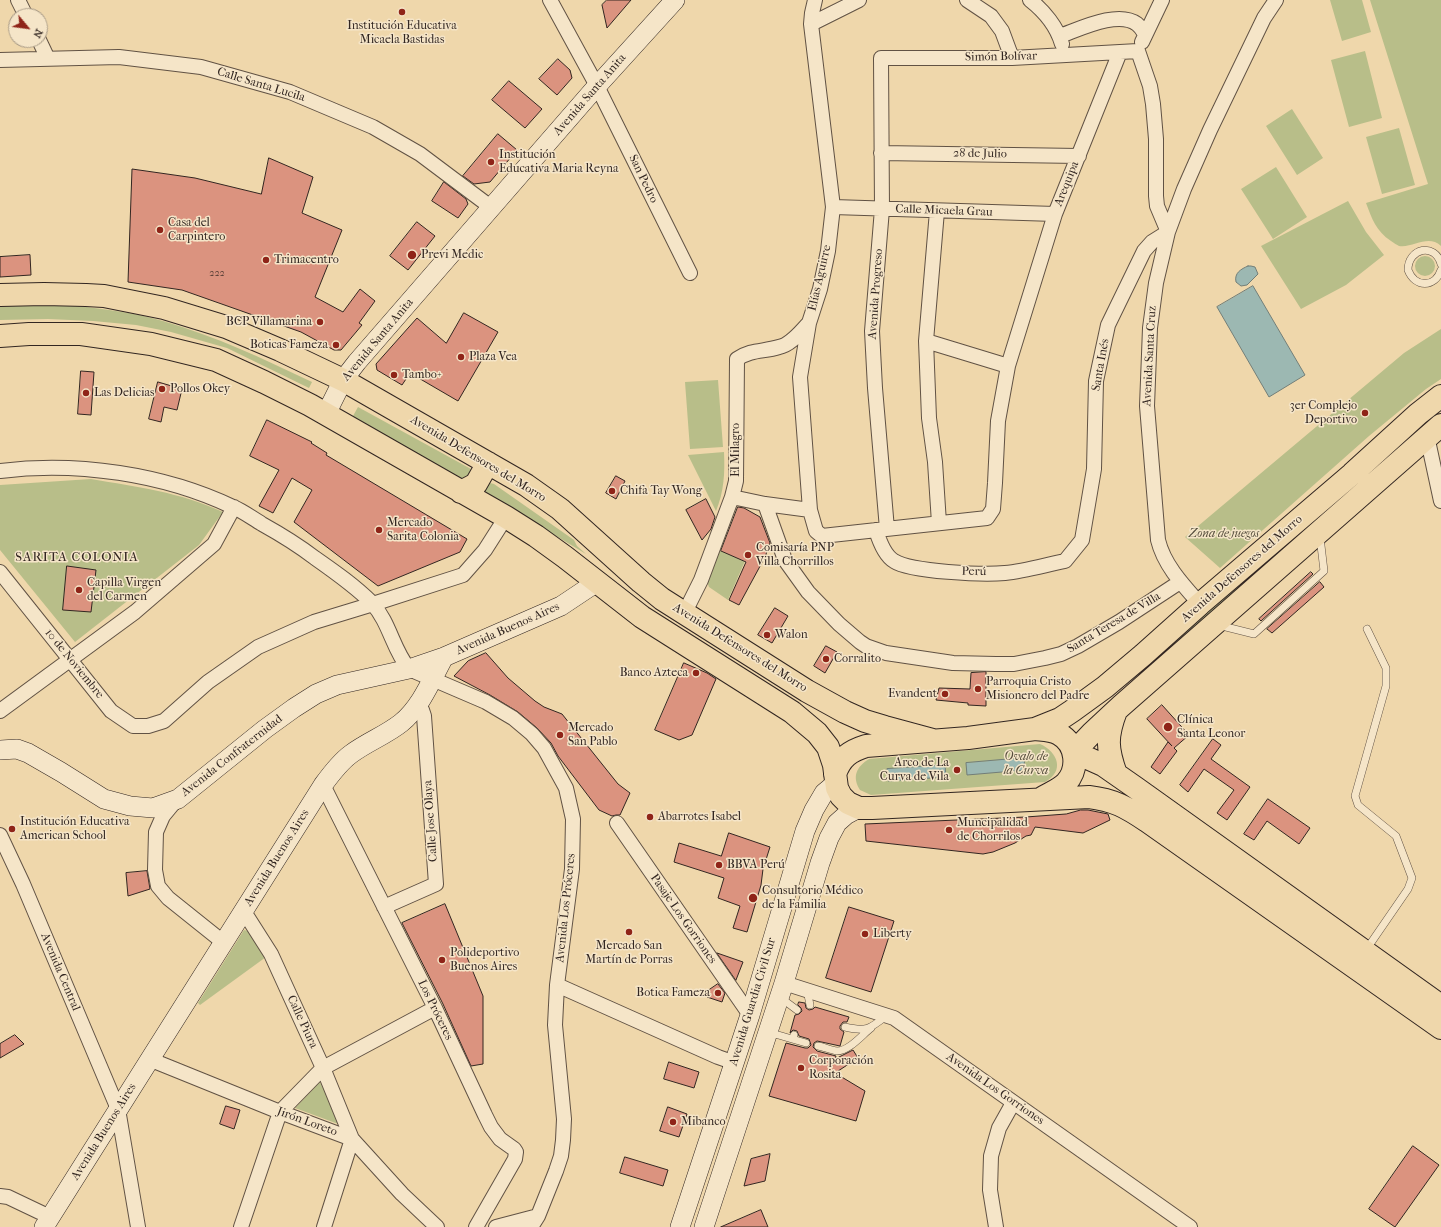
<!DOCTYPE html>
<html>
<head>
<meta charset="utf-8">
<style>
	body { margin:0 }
	#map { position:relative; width:1441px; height:1227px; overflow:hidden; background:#efd7ab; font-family:"IM FELL French Canon",serif }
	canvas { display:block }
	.north { position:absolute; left:8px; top:8px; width:40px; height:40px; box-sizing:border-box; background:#f5e5c8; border:1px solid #a79985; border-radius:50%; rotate:119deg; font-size:11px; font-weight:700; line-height:16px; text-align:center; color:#322621 }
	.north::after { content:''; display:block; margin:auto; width:14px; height:18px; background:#8f2418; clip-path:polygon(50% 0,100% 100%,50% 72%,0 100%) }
</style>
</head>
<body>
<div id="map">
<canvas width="1441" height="1227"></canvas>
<div class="north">N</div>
</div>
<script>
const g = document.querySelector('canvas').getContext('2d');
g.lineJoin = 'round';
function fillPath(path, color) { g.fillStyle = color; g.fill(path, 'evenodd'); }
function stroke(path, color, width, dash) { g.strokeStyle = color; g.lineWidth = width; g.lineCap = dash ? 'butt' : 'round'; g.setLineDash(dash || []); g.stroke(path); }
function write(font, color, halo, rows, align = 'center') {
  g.font = font + ' "IM FELL French Canon",serif'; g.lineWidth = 3; g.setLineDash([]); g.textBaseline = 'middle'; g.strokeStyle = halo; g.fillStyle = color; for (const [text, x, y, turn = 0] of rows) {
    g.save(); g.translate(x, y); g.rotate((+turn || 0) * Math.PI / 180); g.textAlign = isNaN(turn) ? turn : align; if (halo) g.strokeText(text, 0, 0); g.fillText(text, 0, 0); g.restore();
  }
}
fillPath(new Path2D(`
	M1330,0h32l9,32 -29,9z
	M1370,0h71v246c-13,-12 -27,2 -42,0 -2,-1 -5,-3 -8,-5 -15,-10 -19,-22 -25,-38l62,-19z
	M1365,51l17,67 -33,9 -18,-67z
	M1292,109l31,49 -26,17 -31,-49z
	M1399,128l16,57 -33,9 -16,-57z
	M1276,167l31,50 -34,22 -32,-50z
	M1348,201l18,31 18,23 -38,30 -45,24 -40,-63z
	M1415 266a10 10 0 1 1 20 0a10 10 0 1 1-20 0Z
	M71,305c31,4 62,7 92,16 52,15 101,38 149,61l-3,6 -82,-40 -56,-16 -35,-7 -43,-4 -45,-2 -48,1v-14z
	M1441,329v50l-15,10 -57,47 -149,132 -35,-31 219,-184z
	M718,380l5,67 -33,2 -5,-67z
	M358,407l113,62v3l-8,9 -110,-65z
	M1425,422l1,1 -231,204 -46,39 -33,26 155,-134z
	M724,452c1,21 0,40 -8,59l-28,-56z
	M91,479c47,8 88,13 132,33l-24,33 -124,97 -75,-92v-65z
	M490,483l4,1 80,56 3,6 9,8 -101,-61 -2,-2 2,-7z
	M719,550l26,11 -17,39 -19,-13 -2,-5z
	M1040,744c18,8 25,27 5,38l-174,13 -11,-5c-8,-13 -4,-23 9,-31z
	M244,930l8,2 14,25 -66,48 -2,-2z
	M320,1082l21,43 -46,-17z`), '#b8be89');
const water = new Path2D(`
	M1248,266h3l4,1 3,7 -11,11 -6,1 -5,-4c-2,-9 5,-13 12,-16z
	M1253,286l52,89 -36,22 -52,-90z
	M1024,758l1,12 -58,5 -1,-12z
	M945,765l1,12 -58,4 -1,-12z`);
fillPath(water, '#9cb8b2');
stroke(water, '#727e78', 1);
const building = new Path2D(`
	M607,0h24l-24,28 -5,-23z
	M558,59l12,11 2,8 -15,17 -18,-16z
	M509,81l33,28 -17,19 -33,-28z
	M498,134l19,16 -27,32 -16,2 -11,-8z
	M269,158l44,19 -11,36 40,17 -27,67 28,15 17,-23 15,12 -16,22 3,2 -21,25h-7l-33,-18 -119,-42 -54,-8 4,-113 63,9 66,16z
	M444,182l22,17 2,5 -10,14 -26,-17z
	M417,222l18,14 -27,34 -18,-14z
	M30,255l1,20 -31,2v-20z
	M464,313l34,19 -40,69 -48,-28 -8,12 -25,-15 -1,-6 41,-46 29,25z
	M81,371l13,1 -3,43 -13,-1z
	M158,382l24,7 -5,21 -13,-3 -3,15 -12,-3z
	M267,420l45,22 -1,1 16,10 -1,2 141,84 -7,13 -82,34 -84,-64 18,-32 -20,-12 -19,35 -14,-7 20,-36 -29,-14z
	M616,476l9,5 -9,18 -10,-6z
	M706,499l9,18 -4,12 -9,11 -16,-30z
	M738,507l6,1 16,9 10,26 -5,14 -26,48 -10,-5 17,-38 -25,-11z
	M67,566l29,4 -5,42 -28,-2z
	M1311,572l2,2 -52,47 -2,-2z
	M1320,582l4,5 -52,46 -5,-4z
	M775,608l13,8 -16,27 -14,-8z
	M826,646l11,6 -12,21 -11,-7z
	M486,653l22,25 27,23 9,6 18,7 56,70 12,9 -10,22h-4l-4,1 -13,-6 -41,-54 -7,-13 -14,-15 -19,-16 -28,-17 -36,-19 14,-15z
	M684,663l23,10 9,6 -24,56 -13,5 -24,-10z
	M986,672v34l-18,-1v-2l-32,-3 3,-12 31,1 1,-16z
	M1162,705l27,30 -15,13 3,3 -17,23 -9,-7 17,-25 4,4 -25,-27z
	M1213,739l8,6 -10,14 39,28 -23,33 -10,-7 17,-23 -30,-21 -16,23 -8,-7z
	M1268,799l42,29 -11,16 -32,-23 -13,19 -10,-6z
	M1081,810h7l20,4 2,6 -27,13 -48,-6 -4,8 -5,1 -11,7 -22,9 -10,2 -117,-13 -1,-17 161,-7 40,-3z
	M729,833l41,14 -7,22 -2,16 -14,47 -14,-4 7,-22 -22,-8 6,-20 -50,-16 5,-19 42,13z
	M147,871l3,18 -22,7 -2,-23z
	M445,904l38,92v68l-12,2 -28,-62 -41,-81z
	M849,907l45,14 -23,71 -45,-14z
	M717,953l26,9 -7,18z
	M718,984l7,9 -3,9 -15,-5 2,-7z
	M799,1002l6,1 1,5 3,2 4,-1 2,-2 34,10 -2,5h-4l-3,4v3l4,3 -4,14 -23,-5 -3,2 -1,4 4,4 19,5 -1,3 18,-9 5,8 -23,15 30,18 -9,30 -87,-25 17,-53 19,5h3l3,-3 -2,-6 -10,-3 -2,-5 -4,-1 -3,3 5,-18 4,-1 3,-3 -1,-3 -3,-3z
	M15,1035l9,9 -24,14v-14z
	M669,1062l30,10 -5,16 -30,-9z
	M226,1106l14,4 -6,19 -14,-5z
	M668,1107l19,7 -8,23 -19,-6z
	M1413,1146l26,19 -44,62 -26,-18z
	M770,1154l-5,27 -21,5 7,-27z
	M625,1157l43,13 -5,16 -43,-13z
	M761,1210l7,17h-47z`);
fillPath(building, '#db937f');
stroke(building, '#322621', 1);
const lane = new Path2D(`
	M1441,264c-6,-22 -33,-16 -33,6 7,18 27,18 33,0
	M1218,625l36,9 70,-63 -4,-34
	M1366,950l42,-61 4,-11 -16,-42 -38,-31 -3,-9 31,-110v-18l-19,-39
	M807,990l3,15
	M781,998l16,12
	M845,1027c21,5 25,2 41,-11
	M768,1032l24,7 2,-4
	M792,1039l14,4
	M818,1046c6,1 12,4 19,5 12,0 25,-16 34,-23`);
const street = new Path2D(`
	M18,0l8,16
	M550,0l47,86 93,187
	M815,0l-3,13 -1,11 22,183 -5,44 -8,38 -11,34 -9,54 10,133 6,21 6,5 165,-18 6,-9 2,-26 3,-62 10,-55 47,-152 65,-162
	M967,0l24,16 11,15 10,27
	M1030,0c14,11 27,27 32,44
	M811,24l48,-24
	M1060,36c20,-7 58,-26 77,-12 4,3 6,7 8,10
	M39,40l9,19
	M1142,42l20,-42
	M0,60l119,-3 82,10 89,25 83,35 47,27 72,54
	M881,153l198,3
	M833,207l222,7
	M937,211l-11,130 3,77 6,44 4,61
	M926,341l82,25
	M1427,436l14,65
	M0,471c76,-10 164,3 233,36 10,4 19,11 29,17 18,10 36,21 53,34 20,14 40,28 57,45 18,20 21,47 37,66l77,33 27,16 19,16 12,14 22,40 7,31 -1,50 -15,116 -2,40 9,94 -1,21 -2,16 -5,15 -18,45 -7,11
	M732,497l33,7 45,6
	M765,504l20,56 23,32 31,32 21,18 6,4 20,7 67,10 43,1h18l31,-6 16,-4 17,-8 41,-24 61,-40
	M876,530c3,10 8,25 18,31 17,11 90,14 111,12 20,-2 40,-8 60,-12l17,-21 12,-71 2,-88 12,-56 36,-74 8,-9 16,-10 -11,-26 -1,-10v-57l-3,-35 -3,-18 -12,-35 -126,7h-131l1,151 -10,122 3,57 12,141
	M0,572l111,139 22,15h15l16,-5 44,-39 50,-35 56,-25 59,-18 90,-29 22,-25 21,-33
	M1200,604c-17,-19 -36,-39 -42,-64l-11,-134 3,-78 6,-45 12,-51 16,-43 26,-59 54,-112 12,-18
	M684,614l17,-34 31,-83 4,-16 1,-122c15,-10 26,-7 42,-12 12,-2 22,-16 30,-24
	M0,711l135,-99 79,-68 20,-37
	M323,785l112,223 50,107 6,12 9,12 14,10 2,3 -1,7 -39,68
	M177,799l-14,17 -7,16 -1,38 3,16 10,12 55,44
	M617,823l133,192
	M0,835l23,49 95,225 20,118
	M384,907l52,-23 -12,-168 -2,-6 -5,-6
	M243,910l28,44 52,114 29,71 -28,88
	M784,983l110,35 296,209
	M557,985l161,72 17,6
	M149,1059l131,53 72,27 50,55 35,33
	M0,1196l8,1 42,20
	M241,1227l39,-115 43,-44 112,-60
	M496,1227l42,-11
	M996,1227l-6,-37 1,-34 8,-28 14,-25`);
const secondary = new Path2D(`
	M326,414l17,-34 14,-18 240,-276 78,-86
	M0,750l17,-1 11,4 33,19 43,27 26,7 23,2 25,-9 87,-70 29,-21 22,-14 21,-9 72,-16 35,-12 117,-51 36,-24
	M44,1227l279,-442c8,-11 17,-23 28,-31 16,-12 35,-19 50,-31 20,-16 31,-44 43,-66
	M680,1227l70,-212 55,-184 9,-21 10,-17 12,-10
	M704,1227l80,-244 36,-120 9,-25 8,-15 9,-8 13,-7`);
const primary = new Path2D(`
	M0,295l44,-1 42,1 18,1 60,12 62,19 54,23 63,30 183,105 34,24 81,73 21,17 145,92 38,21 20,9 20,6 48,13
	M0,336l29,-2h52l70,10 65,16 48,22 46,23 196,112 30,19 29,21 77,60 150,95 25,21 11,14 6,18 3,23 4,8 7,7 11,5h13l217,-11c25,3 37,10 58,24l294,207
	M461,492l15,-8 12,-21
	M1116,711c-10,26 -9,38 0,63
	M1035,729c8,1 17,1 24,5 18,10 20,35 7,49 -7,7 -16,10 -24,15
	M1074,752l18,-19 29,-27 320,-281
	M1074,752l29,13 33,23 305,218
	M835,774c6,-17 15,-23 31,-28l102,-8 67,-9 25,-10 12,-8 33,-24 38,-32 57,-51 152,-130 66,-60 23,-18`);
stroke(lane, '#615244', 8);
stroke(street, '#615244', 16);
stroke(secondary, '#322621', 20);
stroke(primary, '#322621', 24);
stroke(lane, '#f5e5c8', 7);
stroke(street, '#f5e5c8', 14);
stroke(secondary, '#f5e5c8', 19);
stroke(primary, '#efd7ab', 22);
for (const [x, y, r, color] of [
	[402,12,4,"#8f2418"],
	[491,162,4,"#8f2418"],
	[160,230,4,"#8f2418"],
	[412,255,5,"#8f2418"],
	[266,260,4,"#8f2418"],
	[320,322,4,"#8f2418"],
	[336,345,4,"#8f2418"],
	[461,357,4,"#8f2418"],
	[394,375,4,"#8f2418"],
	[162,389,4,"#8f2418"],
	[86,393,4,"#8f2418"],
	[1365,413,4,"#8f2418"],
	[612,491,4,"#8f2418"],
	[379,530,4,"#8f2418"],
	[748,555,4,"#8f2418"],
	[79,590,4,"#8f2418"],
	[767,635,4,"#8f2418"],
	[826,659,4,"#8f2418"],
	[696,673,4,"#8f2418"],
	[978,689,4,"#8f2418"],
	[945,694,4,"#8f2418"],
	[1168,727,5,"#8f2418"],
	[560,735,4,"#8f2418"],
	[957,770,4,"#8f2418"],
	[650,817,4,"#8f2418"],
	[12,829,4,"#8f2418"],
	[949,830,4,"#8f2418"],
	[719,865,4,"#8f2418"],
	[753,898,5,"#8f2418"],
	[629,932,4,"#8f2418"],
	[865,934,4,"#8f2418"],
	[442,960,4,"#8f2418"],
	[718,993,4,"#8f2418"],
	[801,1068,4,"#8f2418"],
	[673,1122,4,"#8f2418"]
]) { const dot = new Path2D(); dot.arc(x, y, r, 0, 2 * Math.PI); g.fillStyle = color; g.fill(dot); stroke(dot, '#f5e5c8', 1.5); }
write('10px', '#5c4138', null, [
	["222",217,274]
]);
write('12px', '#322621', '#f5e5c8', [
	["Institución Educativa",402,26,"center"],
	["Micaela Bastidas",402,40,"center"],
	["Institución",499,155],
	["Educativa Maria Reyna",499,169],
	["Casa del",168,223],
	["Carpintero",168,237],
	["Previ Medic",421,255],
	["Trimacentro",274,260],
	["BCP Villamarina",312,322,"right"],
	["Boticas Fameza",328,345,"right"],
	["Plaza Vea",469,357],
	["Tambo+",402,375],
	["Pollos Okey",170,389],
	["Las Delicias",94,393],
	["3er Complejo",1357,406,"right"],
	["Deportivo",1357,420,"right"],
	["Chifa Tay Wong",620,491],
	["Mercado",387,523],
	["Sarita Colonia",387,537],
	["Comisaría PNP",756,548],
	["Villa Chorrillos",756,562],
	["Capilla Virgen",87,583],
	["del Carmen",87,597],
	["Walon",775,635],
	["Corralito",834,659],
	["Banco Azteca",688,673,"right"],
	["Parroquia Cristo",986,682],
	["Misionero del Padre",986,696],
	["Evandent",937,694,"right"],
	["Clínica",1177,720],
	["Santa Leonor",1177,734],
	["Mercado",568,728],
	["San Pablo",568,742],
	["Arco de La",949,763,"right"],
	["Curva de Vila",949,777,"right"],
	["Abarrotes Isabel",658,817],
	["Institución Educativa",20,822],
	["American School",20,836],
	["Muncipalidad",957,823],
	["de Chorrilos",957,837],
	["BBVA Perú",727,865],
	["Consultorio Médico",762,891],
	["de la Familia",762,905],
	["Liberty",873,934],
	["Mercado San",629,946,"center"],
	["Martín de Porras",629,960,"center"],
	["Polideportivo",450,953],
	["Buenos Aires",450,967],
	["Botica Fameza",710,993,"right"],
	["Corporación",809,1061],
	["Rosita",809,1075],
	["Mibanco",681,1122]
], 'left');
write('12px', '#322621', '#f5e5c8', [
	["Simón Bolívar",1001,57,-1],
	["Calle Santa Lucila",261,85,17],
	["Avenida Santa Anita",590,95,-49],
	["28 de Julio",980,154,1],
	["San Pedro",643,179,64],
	["Arequipa",1067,184,-68],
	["Calle Micaela Grau",944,211,2],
	["Elías Aguirre",820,278,-77],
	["Avenida Progreso",876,294,-86],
	["Avenida Santa Anita",378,340,-50],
	["Avenida Santa Cruz",1150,356,-87],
	["Santa Inés",1101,365,-80],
	["El Milagro",736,450,-90],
	["Avenida Defensores del Morro",478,459,31],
	["Avenida Defensores del Morro",1242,569,-41],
	["Perú",974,572,1],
	["Santa Teresa de Villa",1114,623,-31],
	["Avenida Buenos Aires",508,629,-24],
	["Avenida Defensores del Morro",740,648,32],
	["10 de Noviembre",74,664,51],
	["Avenida Confraternidad",232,756,-38],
	["Calle Jose Olaya",431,821,-94],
	["Avenida Buenos Aires",277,858,-58],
	["Avenida Los Próceres",566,908,-84],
	["Pasaje Los Gorriones",683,919,55],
	["Avenida Central",60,972,67],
	["Avenida Guardia Civil Sur",753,1002,-73],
	["Los Próceres",435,1010,64],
	["Calle Piura",302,1022,65],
	["Avenida Los Gorriones",995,1089,35],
	["Jirón Loreto",307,1122,20],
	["Avenida Buenos Aires",104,1132,-58]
]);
write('italic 12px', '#544c3b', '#f5e5c8', [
	["Zona de juegos",1224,534],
	["Ovalo de",1026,757],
	["la Curva",1026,771]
]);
g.letterSpacing = '1px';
write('13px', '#322621', '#f5e5c8', [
	["SARITA COLONIA",77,558]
]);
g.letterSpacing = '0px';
</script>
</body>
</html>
